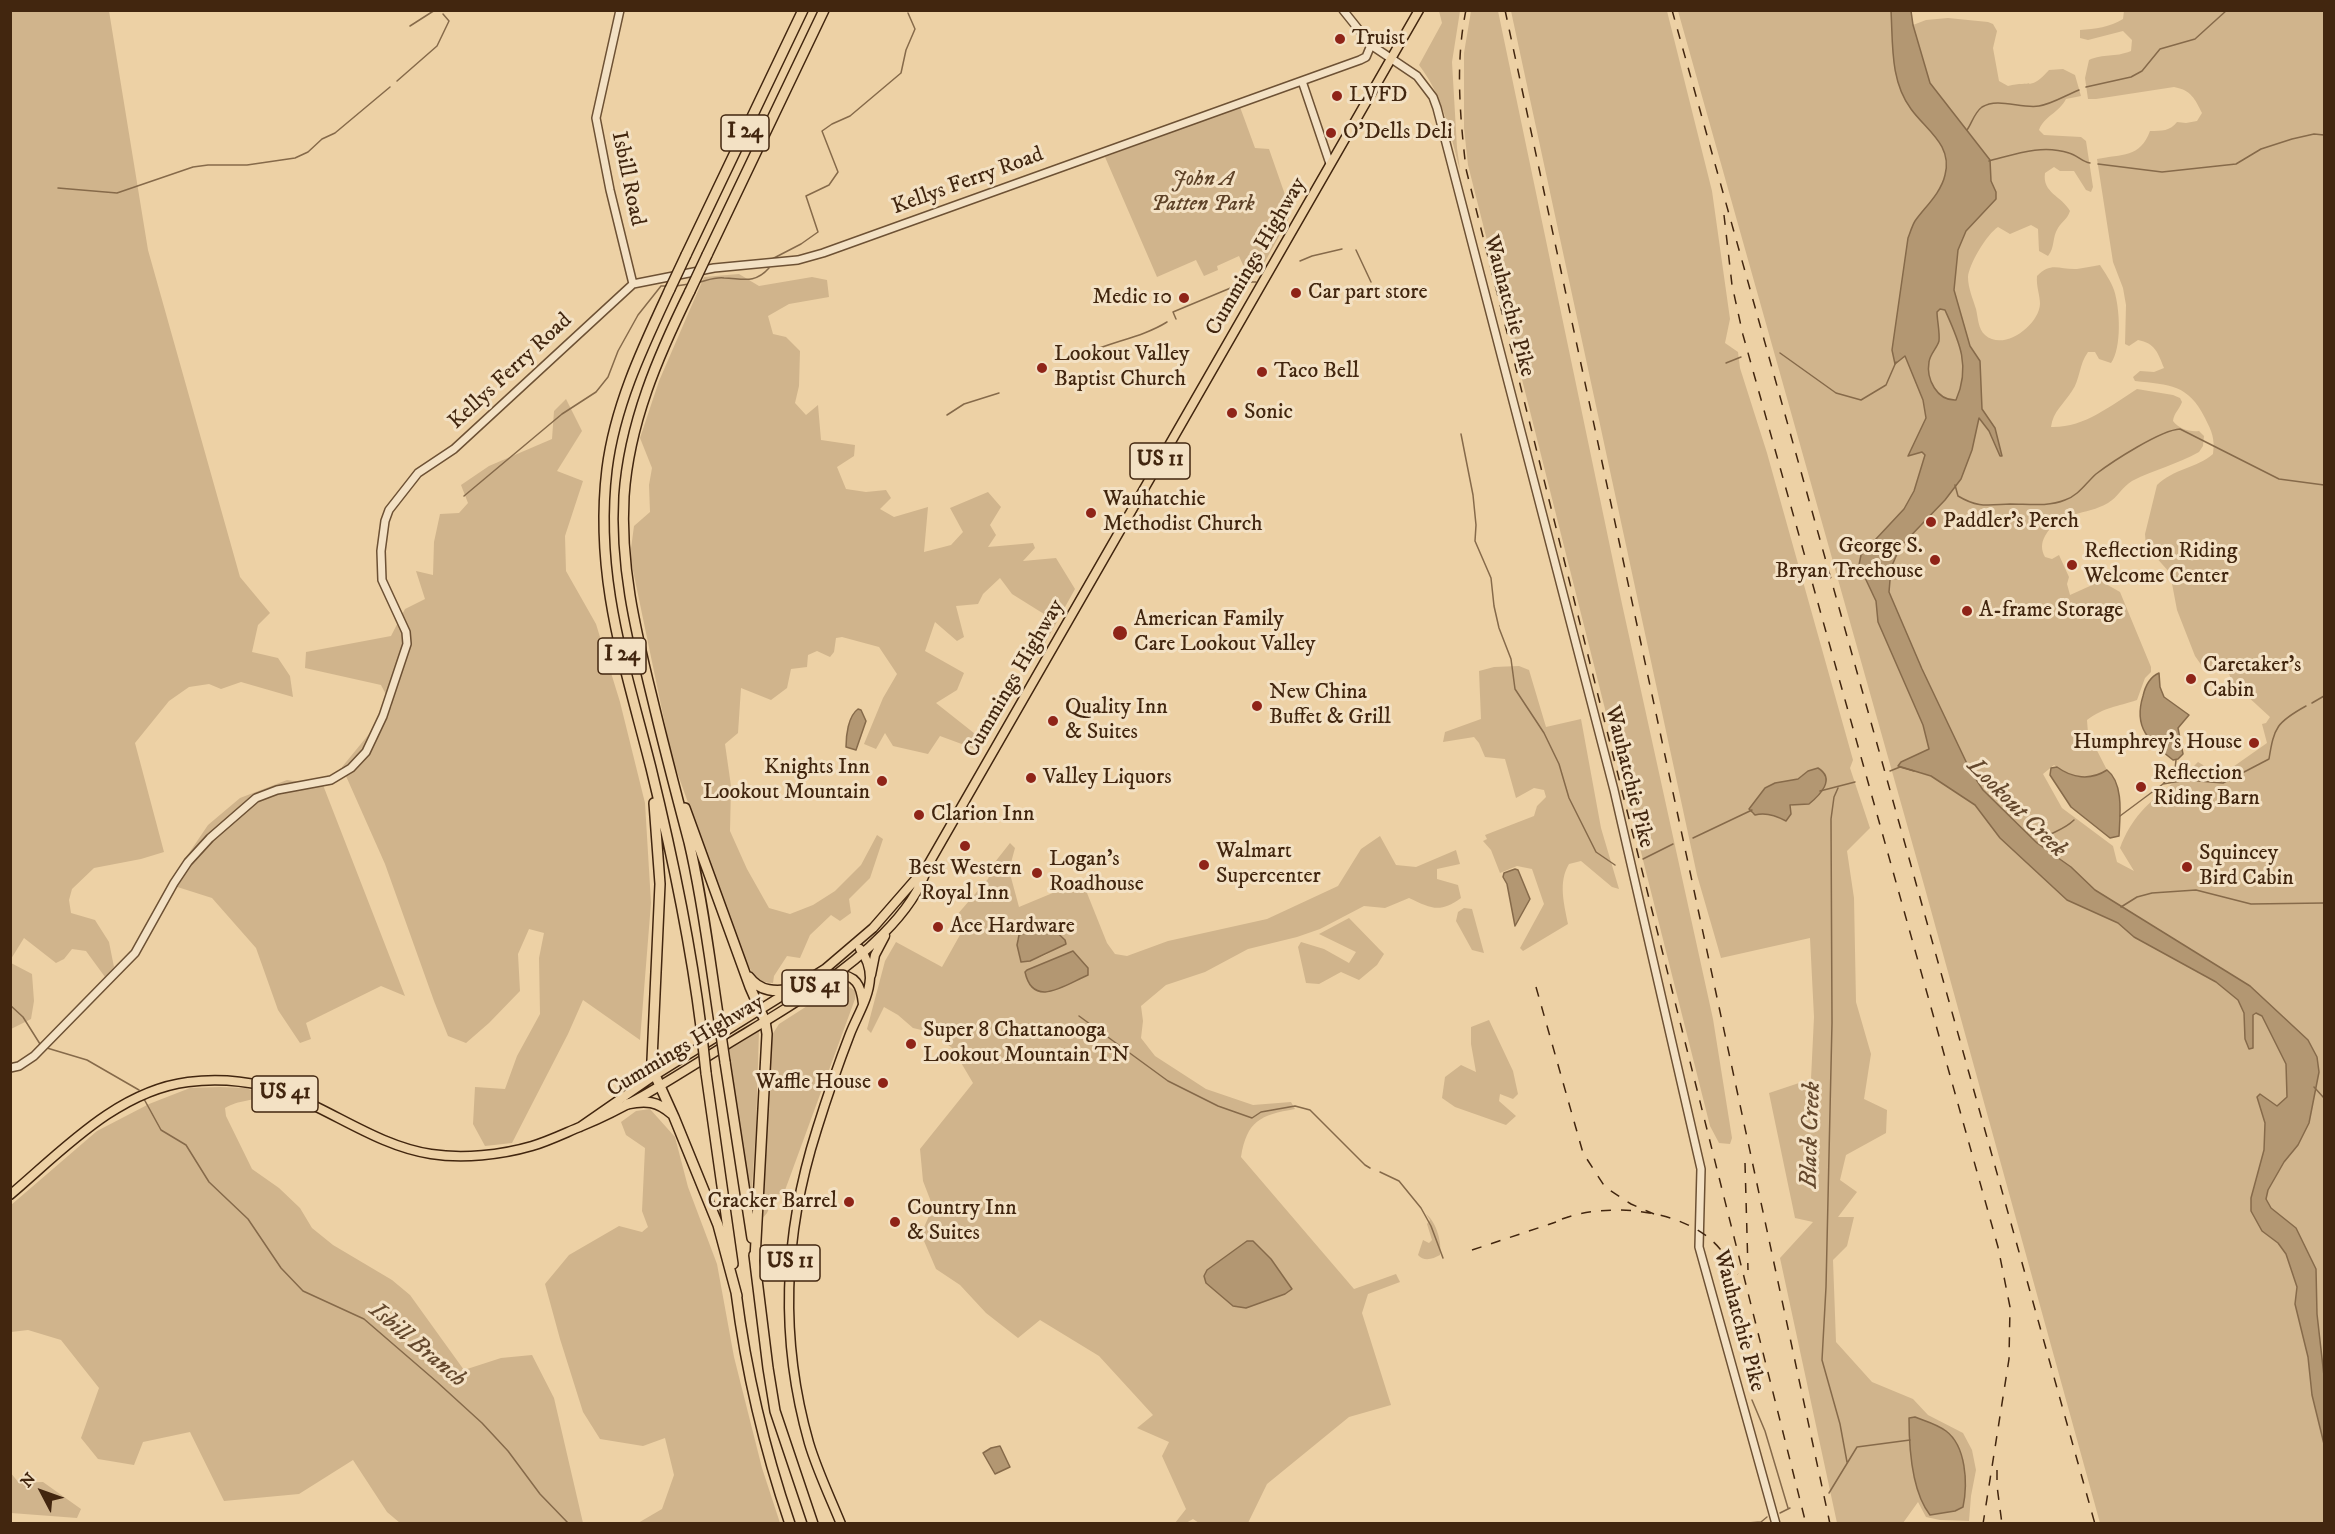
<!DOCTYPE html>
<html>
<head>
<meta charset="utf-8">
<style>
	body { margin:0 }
	#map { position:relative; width:2335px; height:1534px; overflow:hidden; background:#edd1a5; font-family:"IM FELL DW Pica",serif }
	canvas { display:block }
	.frame { position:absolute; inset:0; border:12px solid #42260f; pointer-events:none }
	.north { position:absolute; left:12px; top:1462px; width:60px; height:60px; -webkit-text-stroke:4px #f3e1c4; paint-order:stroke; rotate:311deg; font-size:16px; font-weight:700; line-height:24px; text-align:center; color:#42260f }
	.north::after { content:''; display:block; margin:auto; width:21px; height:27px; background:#42260f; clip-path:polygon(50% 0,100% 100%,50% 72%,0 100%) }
</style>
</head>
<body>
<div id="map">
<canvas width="2335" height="1534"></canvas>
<div class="frame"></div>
<div class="north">N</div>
</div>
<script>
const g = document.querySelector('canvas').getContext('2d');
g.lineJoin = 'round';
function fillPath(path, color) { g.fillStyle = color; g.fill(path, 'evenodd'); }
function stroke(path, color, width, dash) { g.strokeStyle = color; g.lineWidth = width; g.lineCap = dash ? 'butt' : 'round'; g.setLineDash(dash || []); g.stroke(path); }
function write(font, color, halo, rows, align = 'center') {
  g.font = font + ' "IM FELL DW Pica",serif'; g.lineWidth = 6; g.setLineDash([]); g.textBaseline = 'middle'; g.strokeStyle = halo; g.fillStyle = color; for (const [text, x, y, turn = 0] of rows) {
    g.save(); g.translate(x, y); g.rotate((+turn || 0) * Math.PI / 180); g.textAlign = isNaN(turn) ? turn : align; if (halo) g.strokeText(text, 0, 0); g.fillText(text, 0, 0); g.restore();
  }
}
fillPath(new Path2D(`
	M11,10l98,1 39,239 92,327 30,36 -12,12 -6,27 26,6 12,18 3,21 -52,-15 -20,7 -12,-5 -20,3 -20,14 -34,42 29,109 -23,7 -47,9 -22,21 -3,11 2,13 24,7 14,22 5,25 -9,10 -19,-26 -14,-2 -8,10 -8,4 -32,-25 -13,21z
	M1911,10l2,15 13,-5 22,-2 40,4 5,2 4,7 -4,17 6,33 9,5c24,-6 22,5 41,-16l14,-1 12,6 6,21 -15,3c-7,14 -22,17 -27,31l5,5 37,2 5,4 7,46 -2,5 -5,-2 -12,-19h-14l-6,-4 -9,6c-3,20 17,23 25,38 -3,9 -8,10 -12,17 -6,9 -3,20 -10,28l-9,-5 -1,-22 -7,-4 -21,9 -12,-7c-11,7 -29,37 -30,50 0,11 5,22 8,32 2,8 2,20 9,26 19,17 54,-10 55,-31 0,-9 -4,-18 -3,-28 14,-15 23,-6 40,-7 8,-1 16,-3 23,-4 5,8 11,16 14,25 6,18 8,58 -3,73l-12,-4 -4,-7h-7c-9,12 -8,28 -16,39 -8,13 -19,20 -21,36 33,1 59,-21 86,-38l36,6 7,3 2,4c-3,8 -8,11 -9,19 6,8 16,11 26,10l5,5 -1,10 -4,6c-21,12 -46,18 -67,29 -10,6 -14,16 -24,22 -22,13 -48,7 -63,33 -4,7 -4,14 0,21l7,2 7,-4 10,22 -2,7 3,11 20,-9v-2l13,-6 3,6 14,8 31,75v5l-6,6 -8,22c-20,7 -33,7 -50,20l1,13 19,37c-18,12 -37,8 -53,-5l-11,9 19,34 51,38 4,16 17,9 -14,-23c11,-30 28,-45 53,-65 4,-2 9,-4 12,-7 5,-3 7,-9 13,-14l5,3 8,12 9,-1 47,-33 -5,-19 4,-1 4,-6 -37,-34 -4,-9 -6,-5h-15l-6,-3 -7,-10 -18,-46 -7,-37 -24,-27 -1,-12 12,-49c16,-16 40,-17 56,-31 2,-16 -1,-22 -8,-36 -17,-34 -35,-33 -70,-37l-2,-4 7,-6 14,1 10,-4c-6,-15 -9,-25 -26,-28l-9,6 -4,-2 1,-39 -3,-17 -10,-26 -16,-103c25,-5 43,-1 53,-28 12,0 20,0 27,-9l9,1 11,-2 5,-8c-7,-14 -11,-23 -28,-26l-78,12h-8l-3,-21 4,-18c15,-7 25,-2 42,-9l1,-11 -9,-9 -35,9 -8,-2v-8c15,-1 30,-3 43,-11l1,-8h200v1512h-224l-176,-638 -246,-874z
	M1439,11h21l-8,51 5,86 3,22c-10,-37 -17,-74 -41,-105l23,-42z
	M1471,11h27l124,593 91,415 19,119 -2,6 -11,-1 -9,-17 -242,-961 -4,-37v-75z
	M1511,11h156l45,180 18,128 -5,24 13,9 2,16 27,85 86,307 -3,8 20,60 -23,23 7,47 2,104 15,52 -7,45 23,11 -1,23 -40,22 -6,25 17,12 -19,25h16l-7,29 -14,14 3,82 36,40 41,17 15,16 35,18 9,17 4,20 -5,26 -2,25 -29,-1 -14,-3 -8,-15 -15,21h-66l-57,-265 33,-36 -18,-4 -26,-125 42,-14 3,-62 -4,-79 -89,20 -24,-83zM1802,775l6,29h-14l-17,12 -16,-3 -9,1 -3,-5 26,-26 23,-4zM1915,1417c10,4 22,7 31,14 20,15 22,52 17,76l-8,4 -25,4 -6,-8 -15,-67v-22z
	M1240,107l15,41 14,1 21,60 -1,9 -28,51 -18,-4 -4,-9 -22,10 1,4 -14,6 -8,-16 -39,17 -52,-120z
	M739,274l20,12 53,-9 15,3 2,17 -40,7 -21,12 5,18 13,3 14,14 -1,35 -4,17 11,12 12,-10 3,35 34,5 -1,11 -17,11 9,22 20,3 20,-2 5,8 -11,11 14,8 34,-10 -4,45 27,-7 12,-13 -13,-24 38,-16 13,15 -11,18 6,10 -8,12 45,-4 2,5 -12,13 33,-3 19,31 -36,65 -12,-7 17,-33 -32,-20 -12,-16 -17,16 -5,10 -22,2 8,31 -7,4 -22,-19 -10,29 39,22 -7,17 -21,13 48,38 -6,9 -38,-14 -12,18 -35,-8 -8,-13 -9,16 -12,-5 19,-46 14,-24 -18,-27 -37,-10 -6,1 -2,14 -4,5 -13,-6 -9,4 -1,12 -16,2 -4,19 -16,12 -30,-12 -3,45 -13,11 6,42 -1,45 17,38 22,39 21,6 23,-9 22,-14 26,-26 16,-30 6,4 -13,39 -21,21 2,14 -11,8 -9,-6 -21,20 -10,23 -13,-2 -13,20 -1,7c-18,0 -22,-13 -30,-27l-71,-198 -42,-202 4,-30 16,-14 -1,-27 3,-17 -12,-30 19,-57 45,-104z
	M566,399l16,32 -25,40 26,10 -18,55 1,35 30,53 24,78 25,101 6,100 -11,137 -57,-40 -15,34 -56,109 -27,3 -12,-22 2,-37 30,2 12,-33 23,-42 -1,-56 5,-25 -15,-4 -11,25 2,37 -31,32 -23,20 -18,-7 -14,-35 -49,-137 -43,-97 50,-61 -11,-21 -76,-17 1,-16 85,-16 14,-27 20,-10 -9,-28 17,4 1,-33 6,-28 19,-1 9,-10 -7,-18 28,-19 63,-27 2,-28z
	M1519,666l10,4 17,57 35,-8 20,109 18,61 -7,-2 -31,-26 -12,3c-11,18 -5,40 -1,60l-45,27 -3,-3 24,-44 -12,-35 -15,-3 -17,7 -9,-23 -8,-9 4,-2 -2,-4 49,-19 3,-10 9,-9 -2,-7 -10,-2 -18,10 -11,-39 -20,-2 -6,-14 -5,-6 -31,5 2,-10 36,-13 -2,-48 15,-4z
	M287,780l36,5 82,211 -24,-10 -75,37 5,16 -11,4 -22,-33 -22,-62 -44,-50 -44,-14 40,-59 32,-27z
	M1380,836l16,29 20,2 40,-17 4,14 -23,5v10l21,6 3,13c-21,15 -29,11 -52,0l-24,10 -21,-2 -44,23 -23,8 -49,12 -43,23 -39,13 -25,21 2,15 -2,17 14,18 51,33 47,16 38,-3 4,7c-35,6 -48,12 -54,48l113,132 42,-15 4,8 -32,12 -6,19 29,92 -42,12 -82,67 -19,39h-49l-6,-4 -7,4h-11l11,-14 -24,-53 7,-14 -32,-14 16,-13 -54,-59 -59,-36 -22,18 -32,-25 -26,-28 -24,-16 -15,-35 12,-27 -10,-26 -3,-32 53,-66 -20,-34 -19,-16 -21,-5 -15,-13 -14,-8 -13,26 -4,-4 18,-68 11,-19 46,25 23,-41 -9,-10 32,-37 7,-17 15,-19 5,5 -6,22 10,37 77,-32 2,5 -9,6 -2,7 20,50 8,11 12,2 41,-15 99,-22 71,-33 23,-37zM1046,925l19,15c-11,13 -28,21 -45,20l-3,-21zM1247,1241h6l18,18 21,30 -85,-19z
	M1464,908l8,1 12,44 -12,-3 -16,-29 2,-9z
	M1349,918l35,36 -7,11 -18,15 -18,-8 -22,12 -13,-1 -8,-36 3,-5 23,7 25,14 7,-11 -37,-18z
	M11,963l21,11 2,27 -3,18 -20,10z
	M843,983l13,8 -1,8 -71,194 -9,2 -8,18 -6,7 11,-185 7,-11z
	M1489,1020l24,51 5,23 -5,5 -13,-5 -1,7 17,15 -10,9 -51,-18 -13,-9 3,-21 16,-12 15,7 -5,-28v-17z
	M759,1031l-3,97 -5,74 -22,-153z
	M220,1087l25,1 18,6c-12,9 -23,5 -38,14l1,8 26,53 27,19 21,20 12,20 21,17 59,35 18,15 54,75 37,-12 31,-3 22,43 29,125h-183l-13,-11 -34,-52 -54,34 -75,7 -34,-69 -47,10 -9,23 -36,-6 -17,-21 18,-50 -38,-48 -33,-10 -17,2v-127l86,-74 52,-27 41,-16z
	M650,1109l25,28 13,50 29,77 17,93 28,111 18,55h-142l24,-14 12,-34 -9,-37 -22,8 -43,-7 -17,-27 -23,-73 -15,-55 24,-29 50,-29 23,6 6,-5 -6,-16 3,-63 -19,-13 -5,-13 15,-11z
	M1426,1214c11,9 16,29 14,41 -7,4 -16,7 -22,0l5,-15 6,3 3,-3 -5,-16 3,-4z
	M10,1472l9,11 24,-1 38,27 -4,9 -66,-5z`), '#d0b48c');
const water = new Path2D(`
	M1891,11h20l2,14 17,58 60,77 1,21 5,11v7l-30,32 -8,19 -4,40 16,56 10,15 2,48 13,19 7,28h-2l-11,-25 -10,-13 -7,32 -11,29 -16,21 -45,47 -9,21 -2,24 33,77 48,101 13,20 54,53 34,24 24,23 155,96 58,54 9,17 2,15 -10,51 -11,22 -14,17 -16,28 -2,9 5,9 25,20 20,41 1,45 7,62v68l-12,-49 -4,-38 -13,-53 2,-17 -11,-33 -8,-11 -16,-12 -11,-20v-13l13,-48 1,-27 -8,-26 3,-3 17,12 10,-9 -1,-33 -24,-48 -6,-3 -3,2v33l-4,1 -4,-10 -1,-26 -6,-13 -22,-18 -82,-45 -16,-14 -51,-23 -67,-62 -25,-33 -44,-29 -33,-10 3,-4 28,-13 -6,-24 -45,-103 -2,-21 -17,-36 2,-10 43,-46 10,-18 11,-36 -3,-3 -14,4 18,-38 -3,-18 -18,-44 -10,8 -3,-14 16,-112c2,-5 4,-12 7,-17 10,-14 26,-28 30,-46 8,-30 -19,-45 -34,-66 -21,-28 -18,-65 -20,-98zM1940,309l5,1c14,31 26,56 11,90 -19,1 -30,-21 -27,-38 1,-8 8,-14 10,-21 1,-9 -2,-21 -2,-29z
	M2159,673l1,14 4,10 25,18 -11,13 5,26 -5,5 -5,1c-24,-19 -40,-32 -30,-64 2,-9 7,-19 16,-23z
	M858,709l3,1 5,11 -10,29 -10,-3c0,-11 2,-31 12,-38z
	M2057,767c15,11 33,14 50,3 17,13 13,46 12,66l-9,2 -39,-31 -21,-32 1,-7z
	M1818,768c18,11 2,27 -9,36l-19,1 1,9 -5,7c-9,-5 -21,-9 -31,-6l-6,-6 16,-21 10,-5 23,-4 10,-8z
	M1515,869l3,1 12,29 -15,27 -8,-42 -4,-7 1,-4z
	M1049,925l16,15 1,4 -36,17 -9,1 -4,-17 2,-10z
	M1073,951l15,17v7c-23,10 -55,34 -63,-3l2,-2z
	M1247,1241h6l18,18 21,30 -7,5 -39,14 -13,-2 -27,-23 -2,-7 3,-6z
	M1915,1417c10,4 22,7 31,14 20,15 22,52 17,76l-8,4 -25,4c-18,-23 -21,-69 -21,-97z
	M1000,1446l10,21 -15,7 -12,-21 8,-5z`);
fillPath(water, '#b39772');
stroke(water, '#866a4a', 1.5);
stroke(new Path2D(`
	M410,26l25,-16
	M397,81l40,-35 12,-25 -6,-7
	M2086,87l45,-10 11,-6 18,-22 35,-10 32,-29
	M1967,130c5,-7 7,-17 15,-23 16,-10 39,2 57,-1 13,-2 27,-11 40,-16
	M1989,161c27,-7 53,-17 80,-8 8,2 13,9 21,10
	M2098,164l64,8 74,-8 25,-15 31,-10 22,-5 10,1
	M58,188l59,5 76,-26 15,-2h39l48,-7 13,-6 14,-13 13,-6 55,-46
	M1356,250l15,32
	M772,259l29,-15 17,-12 -12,-36 23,-11 9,-13 -16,-41 10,-7 18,-8 51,-43 5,-23 9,-21 -7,-16
	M1300,261l12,-5 30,-7
	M700,282c8,-2 16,-5 24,-4 17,0 30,7 45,-10
	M676,286l13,-2
	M1176,319l-3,-7 72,-30h11
	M1087,353c27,-12 56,-16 80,-31
	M1780,353l56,40 25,7 25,-15 10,-23
	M1726,363l15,-6
	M947,415l17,-11 35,-11
	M1461,434l12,61 3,30 -1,16 16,37 3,28 5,22 12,31 4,30 29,44 15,31 10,34 27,54 19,13
	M1955,485l3,11c20,12 29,9 52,8 18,0 38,3 55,-4 13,-4 21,-17 31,-26 17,-13 65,-44 84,-45l99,50 45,6
	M464,496l98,-82 34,-22 12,-15 10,-26 20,-36 23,-29h7
	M2312,703l12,-7
	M1890,771l10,-4 14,4
	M2163,784l12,-15 1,-9
	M1838,788l-4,9 -3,22 1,204 -6,264 -4,73 18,64 7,38
	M1820,791l35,-9
	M2120,816l43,-32 24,-4 36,3 46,-24c5,-32 8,-37 37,-53
	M1693,838l59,-28
	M2038,842c12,-10 25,-11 36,-22
	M1643,859l30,-15
	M2121,907l16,-10 15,-4 44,-3 55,14 73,-1
	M10,1005l13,12 17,27
	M1079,1016l89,65 50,25 34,12 9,-6 34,-6 15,4 55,55 5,3
	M47,1048l40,12 52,30
	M2314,1087l10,11
	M144,1099l17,31 25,15 23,37 39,37 33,49 22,23 61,28 73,63 45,41 26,28 32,43 29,30
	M1380,1172l19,9 22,27 10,18 12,32
	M1752,1400l13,31 23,77
	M1829,1493l28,-46 53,-7
	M1780,1513l10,-5
	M1734,1524l27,-2 6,-5`), '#866a4a', 1.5);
const tertiary = new Path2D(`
	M620,10l-24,108 14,72 23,94
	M1343,10l28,35 46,31 16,21 4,11 177,682 87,379 -2,78 77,277
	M1302,81l28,83
	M10,1068l9,-2 15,-10 101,-103 39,-70 14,-21 22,-24 46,-40 21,-8 54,-10 20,-12 15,-16 17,-36 24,-72 -1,-12 -24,-52 -1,-29 4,-30 4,-11 29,-37 36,-24 179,-165 81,-16 84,-8 25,-7 537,-193 6,-3 5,-12`);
const primary = new Path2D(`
	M836,974c20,1 25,11 27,30
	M871,975l4,-20 10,-19
	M580,1127l75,-52 170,-106 48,-41 55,-63 491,-855
	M10,1195c52,-44 107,-104 178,-113 25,-3 50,-2 75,4 57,14 108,59 168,68 32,5 70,1 101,-8 17,-5 33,-13 50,-20 51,-21 97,-52 144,-81 54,-33 113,-66 157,-111 19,-19 36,-40 44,-66
	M841,1524c-11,-27 -24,-54 -32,-81 -30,-105 -25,-211 8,-314 10,-32 21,-64 33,-95 7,-18 19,-36 20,-56 0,-10 -4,-21 -10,-29`);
const motorway = new Path2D(`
	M686,255l117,-245
	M707,255l117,-245
	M670,289c-27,58 -55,116 -63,180 -13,108 18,196 44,299 21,86 39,171 50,259
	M690,291c-32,65 -61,132 -66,205 -4,68 11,132 27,197 12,50 25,100 38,149 14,59 21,120 30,179
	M654,803l6,81 -8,176 3,15 19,42 44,108 19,71
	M685,808l65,179 15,34 2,13 -12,225
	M749,977c11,15 27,15 44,12
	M725,1062l27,176
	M706,1073l27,191
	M627,1104c19,-4 30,-3 45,10
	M754,1255l14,113 7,43 38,113
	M736,1292c10,79 28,156 54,232`);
stroke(tertiary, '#6d5134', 10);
stroke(primary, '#42260f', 11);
stroke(motorway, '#42260f', 12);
stroke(tertiary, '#f3e1c4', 7);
stroke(primary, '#edd1a5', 8);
stroke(motorway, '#edd1a5', 9);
stroke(new Path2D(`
	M1466,10c-11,53 -6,106 0,159l340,1355
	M1505,10l325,1514
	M1672,10l423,1514
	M1724,215l8,70 11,50 255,912 12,60 -1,52 -26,165
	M1536,987l47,166 22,34 26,17 23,10
	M1745,1163l3,107
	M1562,1219c43,-16 110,-11 147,19 12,10 21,23 29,36
	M1472,1250l84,-28
	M1997,1470v16l5,38`), '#42260f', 1.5, [10, 10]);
const motorwayBridge = new Path2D(`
	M670,289l16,-34
	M690,291l17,-36
	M719,1021l6,41
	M701,1027l5,46`);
stroke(motorwayBridge, '#42260f', 12, []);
stroke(motorwayBridge, '#edd1a5', 9);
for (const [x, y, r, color] of [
	[1340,39,6,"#8f2418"],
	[1337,96,6,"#8f2418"],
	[1331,133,6,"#8f2418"],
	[1296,293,6,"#8f2418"],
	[1184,298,6,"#8f2418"],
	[1042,368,6,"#8f2418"],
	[1262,372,6,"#8f2418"],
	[1232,413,6,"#8f2418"],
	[1091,513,6,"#8f2418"],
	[1931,522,6,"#8f2418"],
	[1935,560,6,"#8f2418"],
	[2072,565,6,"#8f2418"],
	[1967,611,6,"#8f2418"],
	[1120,633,8,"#8f2418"],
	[2191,679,6,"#8f2418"],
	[1257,706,6,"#8f2418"],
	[1053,721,6,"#8f2418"],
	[2254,743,6,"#8f2418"],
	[1031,778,6,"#8f2418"],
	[882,781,6,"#8f2418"],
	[2141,787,6,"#8f2418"],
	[919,815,6,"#8f2418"],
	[965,846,6,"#8f2418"],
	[1204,865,6,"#8f2418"],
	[2187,867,6,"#8f2418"],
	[1037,873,6,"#8f2418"],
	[938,927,6,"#8f2418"],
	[911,1044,6,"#8f2418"],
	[883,1083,6,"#8f2418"],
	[849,1202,6,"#8f2418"],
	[895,1222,6,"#8f2418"]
]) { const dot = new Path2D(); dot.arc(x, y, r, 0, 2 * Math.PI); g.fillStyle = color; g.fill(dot); stroke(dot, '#f3e1c4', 2); }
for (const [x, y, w] of [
	[745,133,48],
	[1160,461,60],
	[622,656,48],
	[815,988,66],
	[285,1094,66],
	[790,1263,60]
]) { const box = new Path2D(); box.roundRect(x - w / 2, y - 18, w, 36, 4.5); g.fillStyle = '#f3e1c4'; g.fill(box); stroke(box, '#42260f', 1.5); }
write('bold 21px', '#42260f', null, [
	["I 24",745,133],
	["US 11",1160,461],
	["I 24",622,656],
	["US 41",815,988],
	["US 41",285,1094],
	["US 11",790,1263]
]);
write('22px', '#42260f', '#f3e1c4', [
	["Truist",1352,39],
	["LVFD",1349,96],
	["O'Dells Deli",1343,133],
	["Car part store",1308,293],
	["Medic 10",1172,298,"right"],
	["Lookout Valley",1054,355],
	["Baptist Church",1054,380],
	["Taco Bell",1274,372],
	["Sonic",1244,413],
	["Wauhatchie",1103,500],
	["Methodist Church",1103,525],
	["Paddler's Perch",1943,522],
	["George S.",1923,547,"right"],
	["Bryan Treehouse",1923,572,"right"],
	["Reflection Riding",2084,552],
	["Welcome Center",2084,577],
	["A-frame Storage",1979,611],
	["American Family",1134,620],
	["Care Lookout Valley",1134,645],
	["Caretaker's",2203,666],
	["Cabin",2203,691],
	["New China",1269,693],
	["Buffet & Grill",1269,718],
	["Quality Inn",1065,708],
	["& Suites",1065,733],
	["Humphrey's House",2242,743,"right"],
	["Knights Inn",870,768,"right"],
	["Lookout Mountain",870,793,"right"],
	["Reflection",2153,774],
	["Riding Barn",2153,799],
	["Valley Liquors",1043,778],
	["Clarion Inn",931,815],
	["Walmart",1216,852],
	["Supercenter",1216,877],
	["Squincey",2199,854],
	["Bird Cabin",2199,879],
	["Logan's",1049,860],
	["Roadhouse",1049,885],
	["Best Western",965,869,"center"],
	["Royal Inn",965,894,"center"],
	["Ace Hardware",950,927],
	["Super 8 Chattanooga",923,1031],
	["Lookout Mountain TN",923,1056],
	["Waffle House",871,1083,"right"],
	["Cracker Barrel",837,1202,"right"],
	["Country Inn",907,1209],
	["& Suites",907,1234]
], 'left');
write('22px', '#42260f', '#f3e1c4', [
	["Isbill Road",627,179,78],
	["Kellys Ferry Road",968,182,-20],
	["Cummings Highway",1257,257,-60],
	["Wauhatchie Pike",1508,306,75],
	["Kellys Ferry Road",511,372,-43],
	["Cummings Highway",1015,679,-60],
	["Wauhatchie Pike",1628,777,76],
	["Cummings Highway",686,1047,-31],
	["Wauhatchie Pike",1738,1321,75]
]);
write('italic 22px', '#5e4228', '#f3e1c4', [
	["John A",1203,180],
	["Patten Park",1203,205]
]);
write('italic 24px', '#64482d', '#f3e1c4', [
	["Lookout Creek",2016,809,45],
	["Black Creek",1812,1135,-88],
	["Isbill Branch",417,1346,40]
]);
</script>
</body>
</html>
